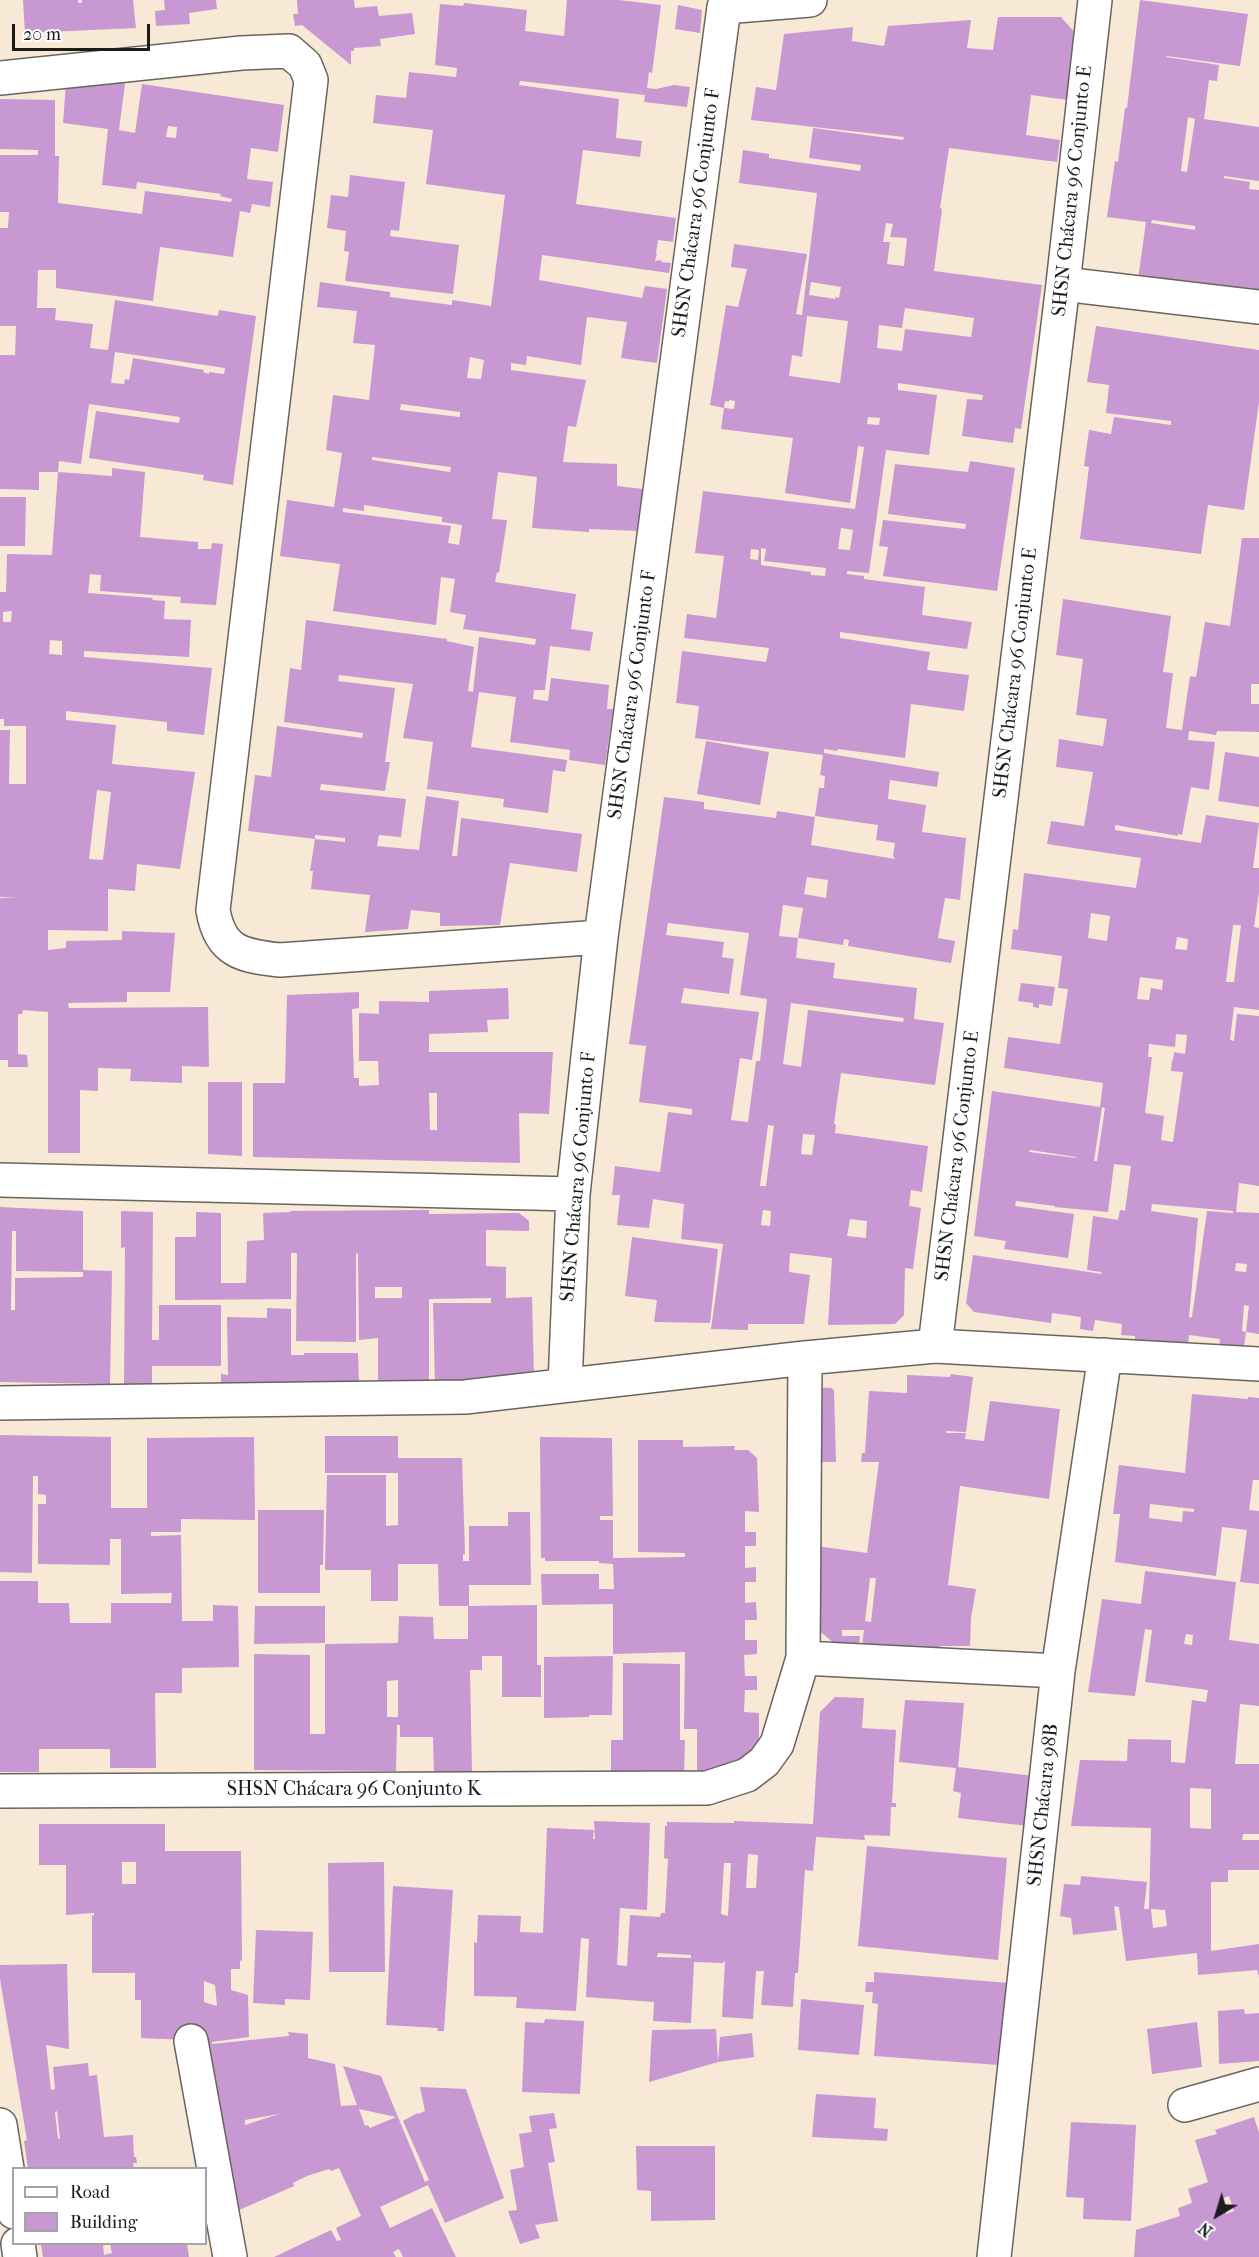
<!DOCTYPE html>
<html>
<head>
<meta charset="utf-8">
<style>
	body { margin:0 }
	#map { position:relative; width:1259px; height:2257px; overflow:hidden; background:#f7e9d6; font-family:"IM FELL French Canon",serif }
	canvas { display:block }
	.legend { position:absolute; left:12px; top:2167px; width:195px; height:78px; box-sizing:border-box; background:#fff; border:2px solid #a4a4a4; margin:0; padding:8px 10px; list-style:none; font-size:18px; color:#1c1c1c }
	.legend li { display:flex; align-items:center; gap:12px; height:30px }
	.legend b { width:30px; border:2px solid #a4a4a4 }
	.north { position:absolute; left:1187px; top:2185px; width:60px; height:60px; -webkit-text-stroke:4px #fff; paint-order:stroke; rotate:218deg; font-size:16px; font-weight:700; line-height:24px; text-align:center; color:#1c1c1c }
	.north::after { content:''; display:block; margin:auto; width:21px; height:27px; background:#1c1c1c; clip-path:polygon(50% 0,100% 100%,50% 72%,0 100%) }
	.scale { position:absolute; left:12px; top:24px; width:138px; height:27px; box-sizing:border-box; border:3px solid #1c1c1c; border-top:0; padding-left:8px; font-size:18px; line-height:21px; white-space:nowrap; color:#1c1c1c; -webkit-text-stroke:4px #fff; paint-order:stroke }
</style>
</head>
<body>
<div id="map">
<canvas width="1259" height="2257"></canvas>
<ul class="legend">
<li><b style="height:8px;background:#fff"></b>Road</li>
<li><b style="height:16px;background:#c798d2"></b>Building</li>
</ul>
<div class="north">N</div>
<div class="scale">20 m</div>
</div>
<script>
const g = document.querySelector('canvas').getContext('2d');
g.lineJoin = 'round';
function fillPath(path, color) { g.fillStyle = color; g.fill(path, 'evenodd'); }
function stroke(path, color, width, dash) { g.strokeStyle = color; g.lineWidth = width; g.lineCap = dash ? 'butt' : 'round'; g.setLineDash(dash || []); g.stroke(path); }
function write(font, color, halo, rows, align = 'center') {
  g.font = font + ' "IM FELL French Canon",serif'; g.lineWidth = 4.5; g.setLineDash([]); g.textBaseline = 'middle'; g.strokeStyle = halo; g.fillStyle = color; for (const [text, x, y, turn = 0] of rows) {
    g.save(); g.translate(x, y); g.rotate((+turn || 0) * Math.PI / 180); g.textAlign = isNaN(turn) ? turn : align; if (halo) g.strokeText(text, 0, 0); g.fillText(text, 0, 0); g.restore();
  }
}
fillPath(new Path2D(`
	M23,0h55v3h4v-3h51l3,28 -111,5z
	M164,0h52l1,9 -28,4 1,11 -34,2 -1,-15 10,-1z
	M297,0h57l1,8 22,-2 2,10 33,-3 3,21 -35,5 1,7 -27,2v3h-3v14l-49,-40 -7,1 -2,-12h5z
	M567,0h52l42,5 -9,68 -3,-1 -2,16 9,1 18,-4 16,2 -3,20 -43,-5 1,-7 -125,-14 -1,4 100,14 -3,39 26,3 -2,16 -57,-7 -7,54 100,14 -3,24 -15,-2 -2,13h1l-2,8 7,-1 -1,2 10,1 -2,10 -127,-18 -3,25 103,18 3,-12 22,3 -10,74 -36,-5 6,-36 -40,-5 -6,48 -54,-9 -1,9 -15,-2v7l75,10 -10,47 -8,-1 -5,36 54,2v22l26,3 -4,42 -50,-2v3l-57,-4 5,-51 -39,-5 -6,47 15,1 -8,53 -2,-1 -2,10 81,12 -5,35 22,3 -3,19 -40,-5 -5,44h-11l-1,9 15,2 3,-23 58,7 -2,24h6l-8,56 -36,-5 1,-10 -60,-8 6,-45 -37,-5 -8,55 96,13 -2,12 -12,-2 -5,43 -45,-6 1,-8 -77,-10 6,-47 -30,-4 10,-54 -74,-9 -1,6 57,7 -10,74h5l-5,29 -64,-7 -1,6 86,9 -5,38 -22,-2 -2,11 42,4 7,-54 33,5 -7,55h5l4,-38 121,16 -5,38 -67,-9 -10,62 -60,1v-13l-29,-3 -3,19 -43,3 5,-37 -59,-6 2,-18h-3l5,-32 30,3v-4l-30,-3v4l-67,-8 7,-56 16,2 6,-51 85,12 1,-5 -79,-11 6,-54 11,2 5,-50 141,19v2l27,6 -6,44 5,1 6,-55 56,8 1,-6 -73,-10 3,-14 -16,-3 5,-33 -14,-2 -5,48 -103,-14 7,-47 -60,-8 7,-56 47,7 8,-54 -16,-3 7,-55 36,5 6,-55 -22,-2 4,-32 -40,-4 3,-25 70,10v5l62,8v-5l39,6 14,-111 -79,-11 7,-54 -60,-7 3,-28 30,3 3,-26 47,5 1,-9 -22,-3 5,-61 23,2 1,-3 63,7 -2,21 39,5zM470,357l14,3 -3,19 -14,-1zM401,404l59,8v5l-60,-7zM372,457l79,10 -1,5 -78,-12zM364,505l78,12v5l20,3 -3,20 -11,-2 3,-17 -108,-14v-4l21,3z
	M1140,0l108,14 -8,52 -73,-10 -1,1 53,8 -2,16 -8,-1 -5,39 55,8v54l-35,-5v2l26,4 -1,7 10,1v109l-121,-20 8,-57 -39,-5 8,-56 3,1 7,-54h2zM1188,117l7,2 -8,53 -6,-1zM1152,220l43,6v4l-44,-7z
	M678,5l24,5 -2,23 -25,-4z
	M998,17h63l15,17 -8,66 -37,-5 -5,40 34,5 -3,22 -108,-14 -9,60 2,1 -8,62 108,14 -21,144 -6,-1 -2,15 -51,-7 5,-37 15,1 1,-5 -85,-12v7l39,5 -8,60 -43,-5 -17,123 -22,-2v3l17,2v3l61,8 -3,28 50,7 -5,27 -127,-17v6l90,14 -3,18 42,5 -5,36 -53,-7 -6,54 -67,-9 -1,2 -13,-2v4l115,19 -2,15 -47,-7 -2,19 38,6 -4,27 44,6 -6,62 -15,-2 -7,40 17,3 -4,22 -103,-17 1,-6 -5,-1 -1,6 -45,-7 5,-30 -20,-3 -4,31 19,2 -2,20 39,5 -2,15 84,10 -3,31 30,4 -9,62 -94,-12 -7,51 2,1 -1,8 93,13 -6,46 -11,-2 -2,16 12,2 -8,61 -8,-1 -1,47 -9,9 -67,1 4,-67 -42,-5 -1,19 21,3 -6,49h-56v6l-37,-1 12,-85 -42,-5 3,-35 -31,-5 -4,29 -32,-3 3,-30h-8l3,-29 45,6 8,-60 24,3v-6l-53,-7 7,-56 -17,-2 35,-247 40,5v7l72,9 1,-7 38,6 -4,28 84,14 -2,-3 2,-13 -19,-3 2,-15 -63,-9 4,-28h5l1,-12 -5,-1 3,-20 -128,-17 4,-32 -23,-3 6,-52 84,11 3,-14 -85,-10 3,-24 29,4 8,-62 -29,-3 8,-62 152,18 9,-62 -6,-1 -8,57 -65,-10 8,-55 -72,-9 3,-21 -14,-3 16,-100 12,2 9,-38 -16,-2 3,-23 73,10 -11,60 6,1 15,-122 -78,-10 4,-33 26,4v4l91,13 1,-6 -52,-7 4,-30 90,12 1,-3 -153,-17 5,-33 20,3 8,-56 69,-7 -1,14 32,5 4,-20 83,-6 -4,28 26,2zM886,223l7,1 -3,13 17,1 -3,28 -17,-2 3,-22h-7zM811,282l30,5 -2,11 -4,-1 1,2 -27,-4zM905,308l69,10 -3,19 -66,-8 -3,22 -25,-3 2,-23 23,3zM807,316l41,5 -8,62 -51,-7 3,-21 10,2zM729,400l6,1 -1,8 -10,-1 1,-7 4,1zM868,417l12,1 -1,7 -12,-1zM841,528l12,2 -3,20 -12,-1zM761,548l5,1 -2,12 62,7 -1,8 -14,-1v-3l-50,-7zM751,549l8,1 -1,10 -8,-1zM807,877l21,3 -2,18 -22,-4zM668,923l81,10 -9,62 27,4 -7,62h-4l-8,61 -17,-2 9,-62 12,2 7,-48 -78,-9 3,-15 45,6 5,-35 -12,-2 2,-15 -58,-7zM791,1003l113,15 -1,4 -95,-12 -7,57 -18,-3zM768,1125l6,1 -8,60h-6zM803,1134l12,1 -3,20 -11,-1zM763,1210l8,1 -1,15 -9,-1zM850,1219l17,2 -1,17 -19,-2z
	M67,69l59,7 -7,54 16,3 7,-49 142,21 -6,47 -27,-4 -4,31 26,3 -3,25 -18,-3 -2,9 -10,-2 -7,46 -73,-10 -7,54 -97,-13v-18h-18l-1,38h19l-1,12 38,4 -3,24 18,2 7,-50 103,16 1,-6 37,6 -23,169 -30,-5 1,-5 -115,-17 7,-47 83,12 1,-6 -91,-13 -8,60 -22,-3 -1,11h-19v18l-39,-1v-134h15l1,-29h-16v-98h8l1,-16h-9v-57h38v-5l-38,-1v-50l55,1v56h4l-1,47 84,11 3,-23 86,11 1,-3 -12,-3 1,-2 -84,-12 -1,7 -34,-4 6,-56 -45,-6zM168,126l9,1 -1,11 -10,-1zM115,352l110,16 -1,6 -15,-2v2l-6,-2 1,-2 -71,-12 -4,22 -4,-1 -1,5 -13,-1z
	M350,175l55,7 -6,49 -8,-1 -1,6 69,9 -6,49 -108,-13 4,-29 -5,-1 2,-20 -19,-3 4,-33 17,2z
	M1096,326l163,24v52l-15,108 -36,-5 -7,49 -121,-15 9,-72 -5,-1 5,-36 22,4 3,-17 57,8v-4l-65,-8 3,-28 -22,-3z
	M970,461l45,7 -18,123 -114,-15 5,-29 -9,-1 4,-26 82,9 1,-5 -78,-10 7,-50 73,8z
	M112,468l33,4 -5,65 58,5v7h13l1,-6 11,1 -7,61 -36,-2 1,-6 -81,-6 1,-16 -11,-1 -2,19 65,5 -1,2 13,1 -1,18 27,1 -2,37 -105,-6v6l128,11 -8,67 -37,-4v-9l-101,-11v9l50,5 -4,39 83,8 -15,97 -43,-5 -2,27 -27,-2v42l-60,-1v20l18,-2v-7l56,-1v-9l53,2 -5,59h-43v10l-59,1 1,5 139,-1 1,60 -27,-1v17l-52,-2 1,-12 -33,-1v23l-18,-1v63h-32v-141l-25,-2 -1,4h-4v40l9,1 1,12h-20v-7h-8v-162h18l-18,-1v-167h10l-1,54h17v-58h-22v-7h-4v-127h6l1,-38 45,1 6,-83 54,4zM12,611l-1,11h-8v-10zM50,640l12,1v14l-13,-1zM97,790l14,2 -8,68 -14,-1z
	M0,497h26l-1,49h-25z
	M1242,538h17v146h-8v20h8v28l-42,-1 -1,4 -27,-4 -1,9 27,2 -6,48 -18,-3 -9,48 -4,-1v2l-63,-11v5l86,13 5,-28 53,8 -6,45h6v24l-5,35 5,1v82l-25,-3 -4,33 4,1 3,-27 22,2v170l-20,-3 -3,29 23,1v121l-13,-2 3,-26 -5,-1 -2,26 4,1 -3,21 -24,-2 1,-12 -31,-4 -1,11 -53,-4v-6l-14,-1 1,-11 -27,-4 -2,11 -13,-2 1,-12 -29,-4 -1,10 -77,-11 -8,-9 7,-48 129,19 -1,-2 -14,-2 6,-54 25,4 2,-10 5,1 6,-45 -17,-2 -6,48 -54,-5 1,-1 -39,-5 -1,5 59,8 -6,44 -64,-9 2,-8 -32,-5 18,-145 108,16 3,-24 -99,-15 4,-31 52,7 8,-55 -10,-1 4,-32 -51,-7 2,-20 5,1 6,-57 112,15 5,-30 -94,-14 4,-23 33,5 9,-54 -37,-5 3,-28 44,7 4,-27 -31,-4 7,-56 -27,-4 7,-56 108,17 -8,56 10,1 -7,55 16,2 8,-54 6,1 9,-55 25,4zM1091,913l19,3 -3,25 -19,-3zM1233,925h8l-7,57h-8zM1177,937l11,2 -1,11 -12,-1zM1140,977l23,3 -1,10 -11,-2 -2,12 -12,-1zM1176,1034l11,1 -2,19 -11,-2 -1,8h-1l-1,11 12,1 -10,70 -12,-2 3,-24 -19,-3 7,-56h-4l1,-13 26,3zM1102,1107l3,1 -8,53h-3zM1030,1150l46,7v1l-47,-6zM1152,1204l81,7v2l-26,-2 -15,106 -3,1 9,-100 -47,-7zM1236,1263l11,1 -1,8 -11,-1z
	M706,741l63,11 -9,53 -63,-11z
	M1225,752l34,5v50l-41,-6z
	M1021,983l34,4 -3,19 -13,-2v4l-6,-1v-4l-15,-2z
	M508,988l1,31 -22,1 1,12 -59,2v18h124l-4,62 -30,-1 1,50 -267,-6v-74h32l2,-88 72,-3v16l-7,1 2,69h5v8l20,-1 -1,-24h-19v-48l20,1v-13l50,1v-11zM429,1093h8v37h-7z
	M208,1082h34v74l-34,-2z
	M0,1207l83,4v59l29,1 -2,113 -110,-2zM12,1231h4v40l67,1v5l-68,1v32h-4z
	M429,1210v4l90,-1 10,8v10l-43,-1v36l20,1v31l26,-1 2,81 -99,6 -2,-81h58v-5l-62,1v84l-51,1v-46l-19,2 -1,-87 -2,1v88l-60,-1 1,-88h-6v46l-116,1v-63h21v-25l25,1v70h25l1,-42 17,-1 -1,-27 27,-1v-1zM375,1287h27v11h-27z
	M121,1211l32,1 -1,128h7v-35h62v61h-69v18l-28,1 1,-138 -4,1z
	M632,1237l86,12 -8,74 -56,-1 3,-22 -32,-4z
	M267,1308l24,1v46h13v-2h54l1,31 -138,3v-13l7,1 -1,-58 40,1z
	M951,1374l22,3 -7,55 -20,-1v2h20l-1,6 19,2 6,-40 70,8 -11,90 -89,-13 -12,99 28,4 -5,29 -1,28h-30v4l-78,-4 2,-16h-22v6h18l-1,10 -23,-1 -21,-18 1,-81 51,7 12,-91h-18l1,-9h3l4,-62 38,2v-18l43,2zM870,1578h6l-5,44 -6,-1z
	M809,1387l23,1 2,3 2,71h-24z
	M1192,1394l56,5v-2l11,1v82h-6l-4,30 10,1v73l-19,-2 7,-52 -25,-3 -6,49 -101,-14 5,-48h-7l6,-49 66,8zM1150,1504l44,5v3l-11,-1 -1,11 -33,-4z
	M0,1435l111,2v71h36v-70l107,-1 1,83 -74,-1v13h-30v4l30,-1 1,86h31v-16l25,1 1,61 -57,1v25h-27l1,75h-46v-19h-71v23h-39v-191h38v22h31l1,20h41v-20h60l1,-10 -51,1v-55h-11v26l-72,-1v-60h8v-9l-8,-1v-18h-5l-1,97 -32,-1z
	M325,1436h73v22h64l3,96h-2v7h6v-35h39v-14h22l1,73h-62v21h-30l-1,-42h-40v37h-27v-31h-46l2,-95h59v51l12,-1v-52h-73z
	M540,1437l72,1 1,78h-13v4h13v38l72,-1v-4l-47,-1v-112h45v7l52,-1 -1,4h14l9,8 2,54 -14,-1v21h11v14h-11v22l11,-1v15h-11v21l11,-1 1,18h-12v20h12v14l-13,1 1,21h12v14h-12l-1,22 15,1v44l-14,14h-48v-42h-13l1,-77 -72,2v-50l-71,1 -1,-31h58v15h15l-1,-25 -14,-1v-2h-54v-3h-4z
	M258,1510h66l-1,55h-3v28h-62z
	M1145,1571l91,11 -7,58 30,4v62l-19,-2 -5,60h24v70h-16l-1,6h17v30h-31v12h-17v69l48,-7v33l-2,-7 -59,5 -1,-22 -71,8 -7,-54 -5,-1 3,24 -44,5 -2,-17 -11,-2 4,-32 16,1 1,-9 66,6 -3,27h5l2,-81 -80,-2 9,-66 47,1 1,-22 43,1v22l14,1 7,-63 14,2 2,-12 -63,-8 7,-52 -7,-1 -10,67 -47,-4 14,-93 39,5zM1186,1634l7,1 -1,10 -8,-1zM1190,1788l21,1v40l-21,-1zM1151,1909l14,1 2,16 -14,2z
	M537,1605v60h4v32h-39v-41h-20v14h-12l2,105 -38,-1 -1,-37h-33v-12h-3l-1,46 -142,-1v-116l56,1v79h15v-90l73,-1 1,-27 34,1 1,22h34v-33zM398,1680v37h-11v-36z
	M255,1606h70v37l-71,1z
	M613,1656l-1,59h-23v2l-45,1v-61z
	M623,1663l57,1v76h5l-1,34 -73,-1v-33h12z
	M835,1697l29,1 -2,30 34,2 -4,73h4v4h-5l-1,29 -26,-1 1,5 -49,-3 -3,34 -8,-1 -7,103h-3l-2,34 -32,-2 3,-34h-8l-3,48 -31,-2 3,-56 -2,2 -29,-1 -3,61 -38,-2 1,-19 -68,-5 3,-58 -8,-1 -5,73 -60,-3 1,-11 -43,-1v-54l3,1 1,-28 43,1 -1,16 23,1 4,-105 47,2 -1,9h2l-1,-18 56,2 -3,87 -27,-2 -3,57 10,1 3,-51 30,2 1,-4h4l3,-54 -4,-1 1,-32h2v-4l67,1v-2l79,3 7,-112zM748,1854l10,1 -2,33h-10zM724,1863h7l-3,53 -7,-2zM658,1953l33,2v3l-34,-1z
	M905,1700l59,3 -6,64 76,9 -6,50 -70,-8 3,-25 -8,-2 3,-23 -57,-6z
	M39,1824h126v27h76l1,109 -2,1v8h-9v21l17,5 1,42 -37,5v2l77,-8 -1,-4 20,2v24l27,6 6,42 16,-1 -14,-39 38,10 44,106 4,-2 -26,-59 14,-8 1,1 7,-3 -5,-24 46,2 38,109 -59,25 -17,-38 -48,22 10,21 42,-20 24,49h-53l-4,-8 -6,3 3,5h-122l57,-27 6,11 4,-1 -5,-12 25,-12 -22,-48 -8,3 -2,-2 -22,7 -14,7 1,3 -57,25 -31,-164 2,-6 -67,-3v-38h-6v-27h-43v-58l2,1v-3l-28,2v-50h-27zM122,1862h14v22h-14zM204,1981l11,4 2,21 -13,-4zM359,2109l37,8 -26,11 -2,-3 -3,1zM279,2114l-34,11v-5z
	M867,1846l140,12 -9,102 -140,-14z
	M384,1862l1,110h-56l-1,-109z
	M393,1886l60,4 -9,141h-7l1,-3 -52,-3z
	M256,1930l57,2 -3,68 -25,-1v6l-32,-2z
	M67,1964l2,85 -23,-4 5,45 4,-1 -2,-22 35,-4 1,13 8,-1 7,62 29,-2 1,22h2l1,6h-4l1,5h-106l-4,-27 3,-1 -27,-161v-14zM57,2111l3,28h-2l-3,-27z
	M874,1972l135,11 -10,82 -125,-9 4,-52 -6,-1 1,-11h-8l1,-10h8z
	M801,1999l63,6 -5,50 -61,-5z
	M1244,2009l1,5 14,-1v48l-40,3 -1,-53z
	M545,2019l39,2 -4,73 -58,-2 3,-70 19,1z
	M1197,2022l5,45 -50,7 -5,-45z
	M716,2029l2,33 -69,20 3,-52z
	M752,2033l2,24 -36,5 2,-25z
	M816,2094l60,4 -2,30 14,1 -1,12 -75,-4z
	M554,2113l3,15 -8,1 6,33 -7,1 10,58 -23,4 5,13 -20,6 -12,-33 9,-1 -7,-40 14,-3 -5,-33 13,-2 -3,-16z
	M1254,2117l5,16v124h-125l2,-27 44,-14 -2,-8 14,-5 -4,-14 20,-7 -13,-42 22,-6 -2,-4zM1229,2196l5,15 -8,3 -5,-15z
	M1071,2122l65,3 -5,96 -48,-2 1,-21 -18,-1z
	M636,2146h79v74l-64,1v-30l-14,-1z
	M41,2244h67l-5,2 1,9 8,-2 -2,-9h77l2,13h-146z`), '#c798d2');
const minor = new Path2D(`
	M0,78l241,-25 48,-2 16,14 6,15 -98,830c7,42 29,46 67,50l321,-23
	M1063,284l196,23
	M0,1180l573,14
	M935,1346l128,-1062 32,-284
	M565,1384l8,-190 28,-257 123,-930 86,-7
	M0,1403l465,-6 340,-39 130,-12 324,18
	M803,1658l255,13
	M0,1791l707,-3 40,-13 17,-13 13,-18 26,-86 2,-300
	M191,2041l39,216
	M1185,2105l74,-21
	M0,2125l14,87
	M18,2244l2,13
	M994,2257l64,-586 47,-316`);
stroke(minor, '#69645d', 36);
stroke(minor, '#fff', 33);
write('20px', '#1c1c1c', '#fff', [
	["SHSN Chácara 96 Conjunto E",1073,191,-84],
	["SHSN Chácara 96 Conjunto F",697,213,-82],
	["SHSN Chácara 96 Conjunto E",1016,673,-83],
	["SHSN Chácara 96 Conjunto F",633,695,-82],
	["SHSN Chácara 96 Conjunto E",958,1156,-83],
	["SHSN Chácara 96 Conjunto F",579,1177,-85],
	["SHSN Chácara 96 Conjunto K",354,1790],
	["SHSN Chácara 98B",1044,1805,-84]
]);
</script>
</body>
</html>
